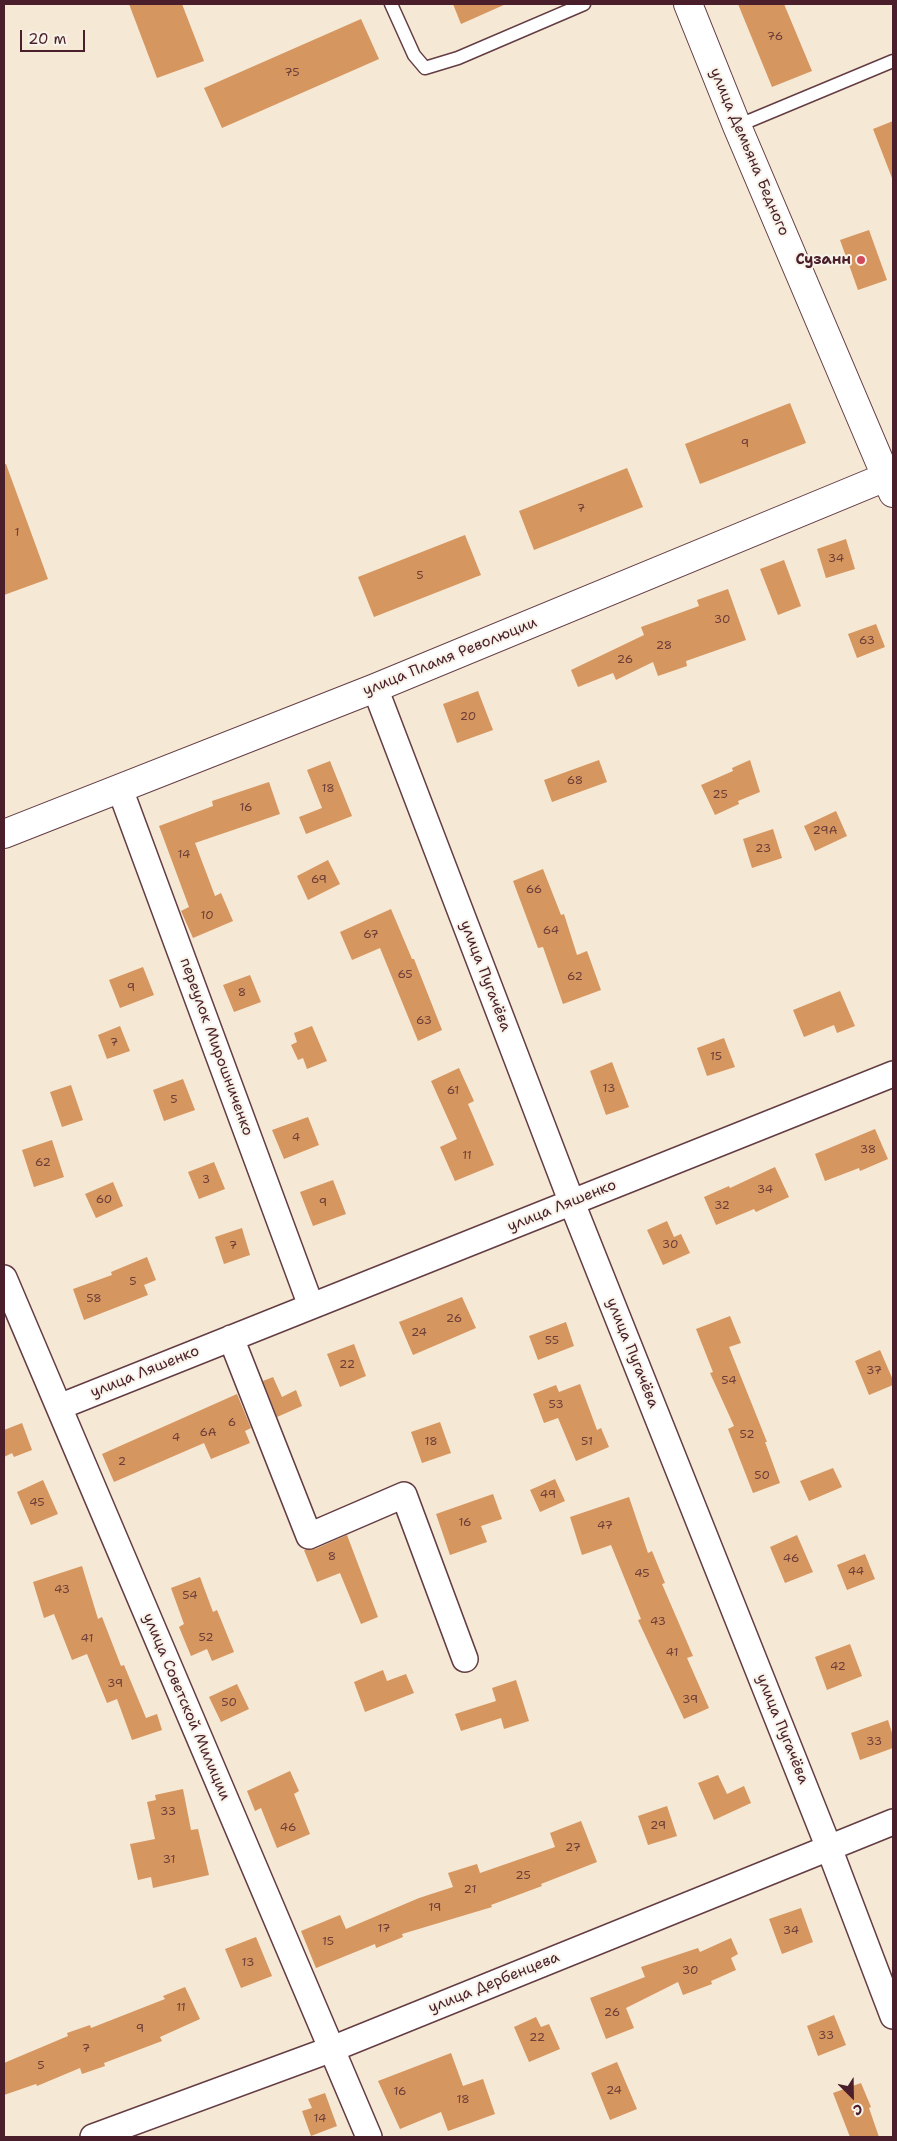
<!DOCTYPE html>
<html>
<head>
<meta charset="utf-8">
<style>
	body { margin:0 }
	#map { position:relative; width:897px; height:2141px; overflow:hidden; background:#f5e8d4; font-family:"Shantell Sans",sans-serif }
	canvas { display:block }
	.frame { position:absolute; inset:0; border:5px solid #4a1f2b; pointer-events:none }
	.north { position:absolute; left:827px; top:2071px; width:50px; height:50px; -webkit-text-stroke:4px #f7f3e8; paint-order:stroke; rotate:157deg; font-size:14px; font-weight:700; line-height:20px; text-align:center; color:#4a1f2b }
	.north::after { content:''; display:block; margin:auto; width:18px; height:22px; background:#4a1f2b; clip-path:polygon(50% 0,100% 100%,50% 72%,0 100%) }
	.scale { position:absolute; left:20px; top:30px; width:65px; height:22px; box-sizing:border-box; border:2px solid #4a1f2b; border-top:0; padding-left:6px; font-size:15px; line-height:18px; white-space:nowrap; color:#4a1f2b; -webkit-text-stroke:4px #f7f3e8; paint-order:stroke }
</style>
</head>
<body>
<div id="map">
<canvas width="897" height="2141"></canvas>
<div class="frame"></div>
<div class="north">С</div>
<div class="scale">20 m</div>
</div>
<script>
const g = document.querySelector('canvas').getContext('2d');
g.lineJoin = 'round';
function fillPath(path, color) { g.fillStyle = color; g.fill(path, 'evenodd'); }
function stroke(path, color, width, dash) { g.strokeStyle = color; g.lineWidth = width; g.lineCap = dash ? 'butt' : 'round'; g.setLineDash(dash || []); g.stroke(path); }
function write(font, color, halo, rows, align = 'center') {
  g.font = font + ' "Shantell Sans",sans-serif'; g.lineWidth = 4; g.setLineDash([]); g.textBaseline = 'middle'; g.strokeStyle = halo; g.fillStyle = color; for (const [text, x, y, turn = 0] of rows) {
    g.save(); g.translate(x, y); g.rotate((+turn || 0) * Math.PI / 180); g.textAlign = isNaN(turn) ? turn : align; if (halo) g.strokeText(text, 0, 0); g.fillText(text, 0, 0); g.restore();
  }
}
fillPath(new Path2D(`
	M129,4h53l22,57 -47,17z
	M453,4h53l-45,20z
	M738,4h46l28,67 -40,16z
	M361,19l18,40 -157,69 -18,-40z
	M893,121v57h-1l-19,-49z
	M869,230l18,50 -29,10 -18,-50z
	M790,403l16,40 -106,41 -15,-40z
	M4,464h2l42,115 -44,16z
	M627,468l16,39 -109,43 -15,-39z
	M465,535l16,40 -107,42 -16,-40z
	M846,539l9,30 -29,9 -9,-29z
	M784,560l17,46 -23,9 -18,-46z
	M728,589l18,51 -60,21 1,5 -29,10 -5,-14 -37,18 -3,-7 -35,14 -7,-17 73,-35 -3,-8 58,-21 -2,-6z
	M876,624l9,23 -28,11 -9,-24z
	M478,691l15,39 -36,13 -14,-39z
	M599,760l8,22 -55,20 -8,-22z
	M750,760l10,32 -22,9 1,3 -24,11 -14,-30 32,-14 -1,-3z
	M330,761l22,55 -46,18 -7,-17 23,-9 -15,-38z
	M269,782l11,32 -85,29 20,53 6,-3 12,28 -40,17 -12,-27 8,-4 -30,-81 54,-20 -1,-5z
	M836,811l11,25 -32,15 -11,-25z
	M773,829l9,29 -30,10 -9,-29z
	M328,860l12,24 -32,16 -11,-24z
	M543,869l18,46 3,-1 13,41 10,-4 14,39 -38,14 -20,-57 -5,1 -25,-67z
	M391,909l21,50h2l28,71 -24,11 -38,-93 -28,12 -12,-28z
	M143,967l11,28 -34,13 -11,-28z
	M250,975l11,27 -27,10 -11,-27z
	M840,991l15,35 -18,7 -3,-8 -30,12 -11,-27z
	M120,1026l10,25 -23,8 -9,-24z
	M312,1026l15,35 -20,8 -4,-11 -5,2 -7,-15 6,-3 -3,-9z
	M724,1038l11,29 -28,9 -10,-28z
	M612,1062l17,45 -23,8 -16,-44z
	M459,1068l15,33 -6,3 26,61 -39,16 -15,-34 17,-8 -26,-58z
	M183,1079l12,31 -31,11 -11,-31z
	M71,1085l12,35 -21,7 -12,-35z
	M308,1117l11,28 -35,14 -12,-29z
	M875,1129l13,30 -28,12 -1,-3 -34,13 -10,-27z
	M52,1140l12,37 -30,10 -12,-37z
	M214,1162l11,27 -26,10 -11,-27z
	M775,1167l14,30 -33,15 -2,-3 -38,16 -12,-28 25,-11 1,2z
	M333,1180l13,34 -33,12 -13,-34z
	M113,1182l10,24 -27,12 -11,-24z
	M667,1221l7,16 7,-3 9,19 -27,12 -16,-35z
	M242,1228l8,27 -26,9 -9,-27z
	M147,1257l9,23 -12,5 4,10 -64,25 -11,-31 39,-14 -1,-3z
	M462,1297l14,31 -63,27 -14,-33z
	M730,1316l11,27 -12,4 38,95h-2l15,41 -27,10 -25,-64 6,-3 -24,-53 3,-1 -17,-43z
	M566,1322l8,24 -36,14 -9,-24z
	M354,1344l12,32 -26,11 -13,-33z
	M880,1350l13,30v5l-24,10 -14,-34z
	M273,1377l9,20 14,-7 6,16 -25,11 -14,-36z
	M580,1384l17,46 4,-2 8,19 -33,14 -18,-43 -14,5 -11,-29 23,-9 3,7z
	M237,1394l14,34 -6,3 5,12 -39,16 -7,-16 -90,39 -12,-28z
	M440,1422l11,31 -29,10 -11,-31z
	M22,1423l10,27 -18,7 -2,-4 -8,4v-27z
	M833,1468l9,19 -33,14 -9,-20z
	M555,1479l10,22 -25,11 -10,-22z
	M43,1480l15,34 -27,11 -14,-33z
	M493,1494l9,25 -21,7 6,16 -37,13 -14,-41z
	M629,1497l19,56 4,-2 13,32 -3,1 31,72 -6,2 22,50 -25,11 -46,-99 3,-1 -30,-74 -29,10 -12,-38z
	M347,1535l31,82 -17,7 -21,-51 -23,9 -13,-32 11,-1z
	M797,1535l16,37 -28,11 -15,-36z
	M865,1554l10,25 -28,11 -10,-25z
	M82,1566l16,53 4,-2 19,49 3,-1 22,53 11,-4 5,16 -30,10 -15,-41 -10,4 -20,-49 -15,6 -18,-46 -10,4 -11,-36z
	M200,1577l13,35 4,-2 17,42 -22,9 -5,-12 -16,7 -12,-29 5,-3 -13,-36z
	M850,1644l12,32 -35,14 -12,-33z
	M383,1670l4,11 19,-7 8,19 -49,19 -11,-30z
	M516,1680l13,41 -25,8 -3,-11 -40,13 -6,-17 41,-13 -4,-13z
	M237,1684l12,25 -28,13 -12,-25z
	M888,1720l5,16v12l-33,12 -9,-27z
	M290,1771l9,20 -5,3 16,40 -33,14 -16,-40 -6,3 -8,-20z
	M718,1775l9,19 17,-8 7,17 -37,17 -16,-37z
	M183,1789l8,41 7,-1 11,46 -56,13 -2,-11 -13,3 -8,-36 25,-5 -8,-37 9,-2 -1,-5z
	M667,1806l10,30 -29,9 -10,-29z
	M581,1821l16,41 -56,22 1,2 -51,19 1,2 -90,27 1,3 -27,11 -1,-4 -59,24 -15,-37 39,-16 6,14 73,-31 34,-11 -5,-14 29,-9 3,9 75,-26 -5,-14z
	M801,1908l12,34 -31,12 -13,-35z
	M256,1937l16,39 -31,12 -16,-39z
	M731,1938l7,16 -7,4 5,12 -25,11 1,3 -29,11 -5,-13 -52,26 8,20 -28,11 -16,-41 55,-21 -4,-10 57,-19 2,4z
	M185,1987l15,32 -40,18 2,4 -58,22 1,3 -23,8 -2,-6 -43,18 -1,-2 -32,11v-32l64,-27 -1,-3 23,-8 1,3 74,-29 -2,-3z
	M834,2015l12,30 -28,11 -11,-30z
	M536,2017l5,10 8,-3 11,25 -31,13 -15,-35z
	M451,2053l12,33 20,-7 12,35 -47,17 -7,-19 -41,17 -22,-48z
	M617,2062l20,47 -27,11 -19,-47z
	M861,2083l10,24 -2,1 10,29h-29l-17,-44z
	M325,2093l12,33 -26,10 -9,-25 10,-3 -4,-9z`), '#d69660');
const service = new Path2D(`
	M391,4l23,51 11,13 33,-10 126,-54
	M737,126l156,-65`);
const minor = new Path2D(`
	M375,688l197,515 257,645 64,168
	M120,789l191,517
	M4,1278l365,859
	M231,1338l78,198 95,-41 61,164
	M59,1407l834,-333
	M93,2137l239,-88 561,-227`);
const tertiary = new Path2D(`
	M688,4l49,122 156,367
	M4,834l371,-146 518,-214`);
stroke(service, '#643d44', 15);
stroke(minor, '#643d44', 28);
stroke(tertiary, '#643d44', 30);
stroke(service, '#fff', 12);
stroke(minor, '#fff', 25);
stroke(tertiary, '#fff', 28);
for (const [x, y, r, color] of [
	[861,260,5,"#d1495b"]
]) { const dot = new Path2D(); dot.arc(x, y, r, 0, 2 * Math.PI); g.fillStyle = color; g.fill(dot); stroke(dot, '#f7f3e8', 2); }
write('12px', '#6d3d38', null, [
	["76",775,37],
	["75",292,73],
	["9",745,444],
	["7",581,509],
	["1",17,533],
	["34",836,559],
	["5",420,576],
	["30",722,620],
	["63",867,641],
	["28",664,646],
	["26",625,660],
	["20",468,717],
	["68",575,781],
	["18",328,789],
	["25",720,795],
	["16",246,808],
	["29А",825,831],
	["23",763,849],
	["14",184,855],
	["69",319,880],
	["66",534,890],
	["10",207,916],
	["64",551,931],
	["67",371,935],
	["65",405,975],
	["62",575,977],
	["9",131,988],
	["8",242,993],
	["63",424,1021],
	["7",114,1043],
	["15",716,1057],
	["13",609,1089],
	["61",453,1091],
	["5",174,1100],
	["4",296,1138],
	["38",868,1150],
	["11",467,1156],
	["62",43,1163],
	["3",206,1180],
	["34",765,1190],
	["60",104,1200],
	["9",323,1203],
	["32",722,1206],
	["30",670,1245],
	["7",233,1246],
	["5",133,1282],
	["58",94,1299],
	["26",454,1319],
	["24",419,1333],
	["55",552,1341],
	["22",347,1365],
	["37",874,1371],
	["54",729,1381],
	["53",556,1405],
	["6",232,1423],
	["6А",208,1433],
	["52",747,1435],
	["4",176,1438],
	["18",431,1442],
	["51",587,1442],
	["2",122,1462],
	["50",762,1476],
	["49",548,1495],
	["45",37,1503],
	["16",465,1523],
	["47",605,1526],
	["8",332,1557],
	["46",791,1559],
	["44",856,1572],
	["45",642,1574],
	["43",62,1590],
	["54",190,1596],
	["43",658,1622],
	["52",206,1638],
	["41",87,1639],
	["41",672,1653],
	["42",838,1667],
	["39",115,1684],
	["39",690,1700],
	["50",229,1703],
	["33",874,1742],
	["33",168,1812],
	["29",658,1826],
	["46",288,1828],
	["27",573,1848],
	["31",169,1860],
	["25",523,1876],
	["21",470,1890],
	["19",435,1908],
	["17",384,1929],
	["34",791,1931],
	["15",328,1942],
	["13",248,1963],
	["30",690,1971],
	["11",181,2008],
	["26",612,2013],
	["9",140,2029],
	["33",826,2036],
	["22",537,2038],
	["7",86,2049],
	["5",41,2066],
	["24",614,2091],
	["16",400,2092],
	["18",463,2100],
	["14",320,2119]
]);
write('15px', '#4a1f2b', '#f7f3e8', [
	["улица Демьяна Бедного",749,152,67],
	["улица Пламя Революции",450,657,-22],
	["улица Пугачёва",485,976,69],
	["переулок Мирошниченко",216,1047,70],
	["улица Ляшенко",562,1206,-22],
	["улица Пугачёва",632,1353,68],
	["улица Ляшенко",145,1372,-22],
	["улица Советской Милиции",186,1707,67],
	["улица Пугачёва",782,1729,68],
	["улица Дербенцева",494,1983,-22]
]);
write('bold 15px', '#4a1f2b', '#f7f3e8', [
	["Сузанн",851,260]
], 'right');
</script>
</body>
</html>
